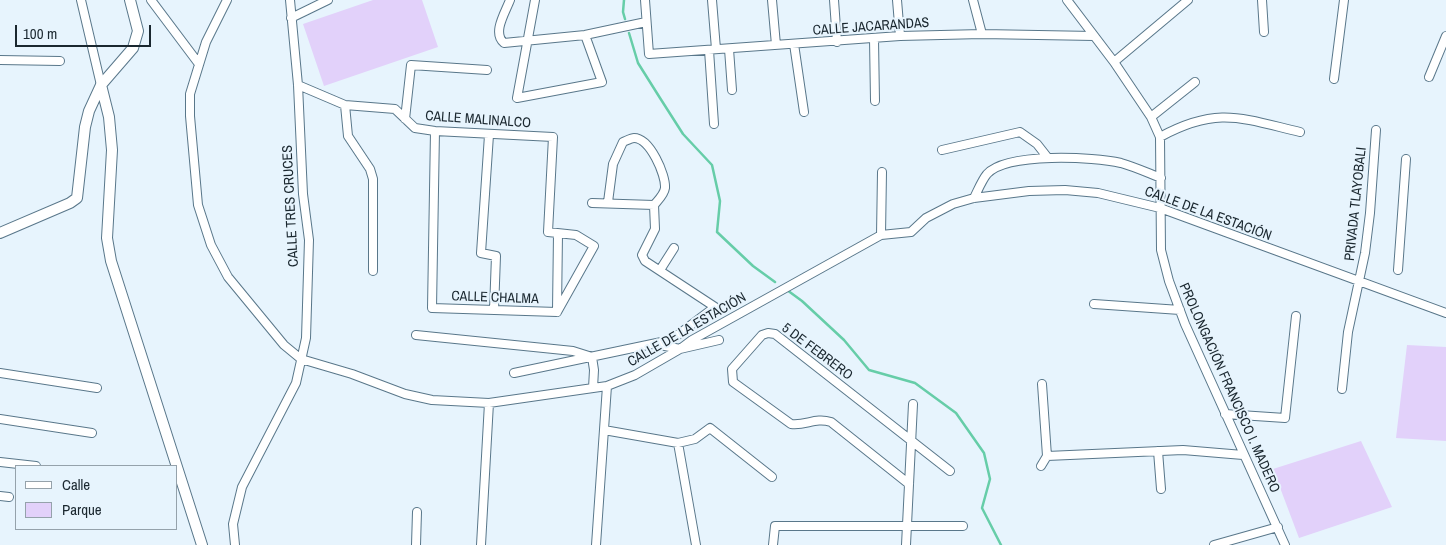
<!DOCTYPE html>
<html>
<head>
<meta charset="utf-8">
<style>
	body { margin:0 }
	#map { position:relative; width:1446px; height:545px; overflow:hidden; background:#e7f4fd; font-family:"Archivo Narrow",sans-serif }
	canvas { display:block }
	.legend { position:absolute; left:15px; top:465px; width:162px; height:65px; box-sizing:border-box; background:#e7f4fd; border:1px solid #95a2ab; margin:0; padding:6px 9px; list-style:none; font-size:15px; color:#1a272f }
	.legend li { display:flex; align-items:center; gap:10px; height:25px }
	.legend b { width:25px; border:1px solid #95a2ab }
	.scale { position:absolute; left:15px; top:25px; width:136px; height:22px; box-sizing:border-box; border:2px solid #1a272f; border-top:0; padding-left:6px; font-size:15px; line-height:18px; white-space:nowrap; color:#1a272f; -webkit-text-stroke:4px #e7f4fd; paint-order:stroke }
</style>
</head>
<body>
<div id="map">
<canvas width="1446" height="545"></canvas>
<ul class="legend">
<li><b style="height:6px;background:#fff"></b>Calle</li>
<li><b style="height:14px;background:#e2d1fa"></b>Parque</li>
</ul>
<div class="scale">100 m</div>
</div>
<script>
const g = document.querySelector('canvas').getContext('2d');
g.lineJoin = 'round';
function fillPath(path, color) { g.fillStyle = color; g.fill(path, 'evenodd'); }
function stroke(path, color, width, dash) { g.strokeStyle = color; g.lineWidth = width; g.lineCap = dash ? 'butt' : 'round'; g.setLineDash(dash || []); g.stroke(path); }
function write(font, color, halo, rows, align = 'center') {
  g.font = font + ' "Archivo Narrow",sans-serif'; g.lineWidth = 4; g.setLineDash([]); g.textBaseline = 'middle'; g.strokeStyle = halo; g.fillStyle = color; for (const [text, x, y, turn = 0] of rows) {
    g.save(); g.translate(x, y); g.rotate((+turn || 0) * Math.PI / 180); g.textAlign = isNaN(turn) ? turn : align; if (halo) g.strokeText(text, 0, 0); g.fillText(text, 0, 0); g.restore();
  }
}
fillPath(new Path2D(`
	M373,0h49l16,47 -114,39 -21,-62z
	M1407,345l39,2v94l-50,-3z
	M1361,441l31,66 -93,31 -26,-69z`), '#e2d1fa');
stroke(new Path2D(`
	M624,0l-1,12 2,7
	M629,33l9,30 22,35 23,36 29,31 8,36 -3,31 36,34 22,16
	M787,290l15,11 42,39 25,30 46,13 41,30 28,40 6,26 -8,29 19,37`), '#66cda8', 2.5);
const minor = new Path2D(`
	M81,0l20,85
	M151,0l48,64
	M227,0l-21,42 -16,52v22l8,89 13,40 17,32 56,68 17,14 51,15 53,20 27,6 57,3 118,-17 28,-11 45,-26 12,-9 189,-105 30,-3 15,-14 27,-14 21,-6 55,-7 36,-1 33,3 62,15 286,105
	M510,0c-5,13 -18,33 -6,43l81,-8 61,-13
	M535,0l-18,98 85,-16 -17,-47
	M645,0l4,54 251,-18 82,-2 112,2
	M712,0l4,49
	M772,0l4,45
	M834,0l3,42
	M897,0l3,36
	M973,0l9,34
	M1067,0l47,62 37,55 9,20 1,113 8,31 16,43 100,221
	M1262,0l2,32
	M291,18l37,-18
	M874,39l1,62
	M794,44l10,68
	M729,49l3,41
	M709,50l5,74
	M0,60l60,1
	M1114,62l74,-62
	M1429,77l17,-41
	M1334,79l10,-79
	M298,85l47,20 50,4 20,19 20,3 118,6 -5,95 28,3 18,11 -37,66
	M345,105l3,31 22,33 3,10v92
	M1151,117l44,-35
	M405,119l6,-54 76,5
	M435,131l-3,177 125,4
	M489,135l-8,118 15,3 -2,54
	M1160,137c57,-31 81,-19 140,-5
	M942,150l78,-18 17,12 11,14
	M974,198c4,-8 8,-18 13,-24 20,-22 107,-17 134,-11 14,4 27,10 40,15
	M592,203l62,2
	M881,235l1,-63
	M660,270l14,-22
	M1398,270l8,-111
	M1094,304l86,6
	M557,310l1,-76
	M416,335l157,16 19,6 2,13 -1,18
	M655,344l25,5 39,-9
	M0,373l97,15
	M514,373l157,-33 44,-33 -70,-46 -3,-6 13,-26 -1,-24c4,-5 10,-10 11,-17 1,-13 -15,-50 -31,-50 -3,0 -8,3 -11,4l-10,22 -5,38
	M1042,384l5,72
	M1342,389l6,-57 17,-79 5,-40 6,-83
	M1225,414l60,4 11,-102
	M0,419l92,14
	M604,430l74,13 17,-4 15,-11 62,49
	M678,443l18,102
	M1158,451l3,38
	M0,462l36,4
	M1041,466l6,-10 136,-6 60,5
	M909,484l-78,-62c-16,-5 -25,4 -40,2l-58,-42 -1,-13 30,-34 6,-2 7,1 175,137
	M0,496l9,1
	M235,545l-2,-21 9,-37 54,-104 10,-45 3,-98 -6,-46 -5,-109 -8,-85
	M416,545l1,-33
	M481,545l8,-142
	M596,545l11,-159
	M773,545l2,-19h188
	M906,545l7,-141
	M1214,545l64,-18`);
const tertiary = new Path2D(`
	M101,85l8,32 3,33 -5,88 4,23 91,284
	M0,233l70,-30 7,-5 8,-71 4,-16 12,-26 32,-37 5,-17 -8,-31`);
stroke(minor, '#59778a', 10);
stroke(tertiary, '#59778a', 12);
stroke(minor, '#fff', 8);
stroke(tertiary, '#fff', 10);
write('14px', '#1a272f', '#e7f4fd', [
	["CALLE JACARANDAS",871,27,-4],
	["CALLE MALINALCO",478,120,4],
	["PRIVADA TLAYOBALI",1356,204,-84],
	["CALLE TRES CRUCES",291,206,-93],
	["CALLE DE LA ESTACIÓN",1208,214,20],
	["CALLE CHALMA",495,298,2],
	["CALLE DE LA ESTACIÓN",687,330,-30],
	["5 DE FEBRERO",817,352,37],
	["PROLONGACIÓN FRANCISCO I. MADERO",1229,388,66]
]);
</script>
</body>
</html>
